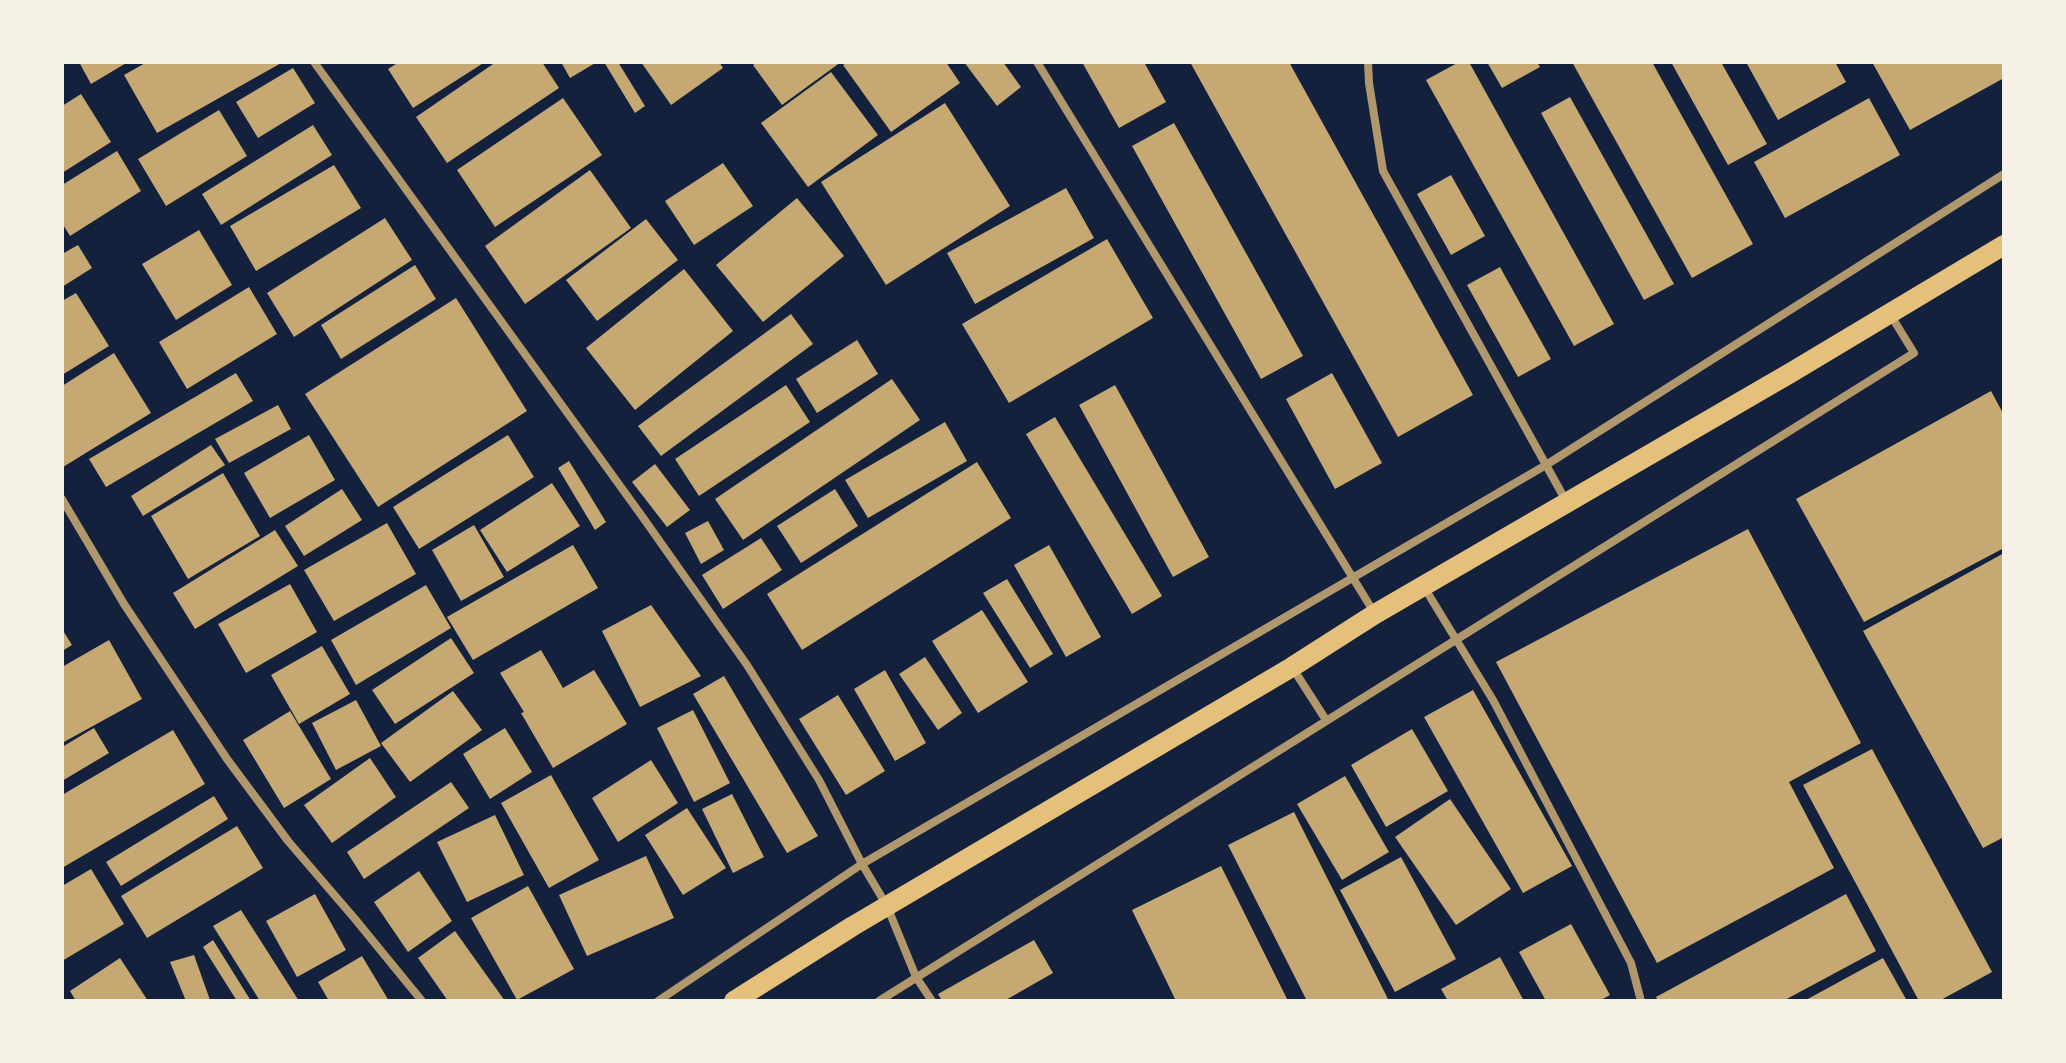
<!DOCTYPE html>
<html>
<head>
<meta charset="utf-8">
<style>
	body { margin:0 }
	#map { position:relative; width:2066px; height:1063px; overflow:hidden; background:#14213d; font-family:Cabin,sans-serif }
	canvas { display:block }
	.frame { position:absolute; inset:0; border:64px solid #f6f1e7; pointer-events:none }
</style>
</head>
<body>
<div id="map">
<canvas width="2066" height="1063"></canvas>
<div class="frame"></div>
</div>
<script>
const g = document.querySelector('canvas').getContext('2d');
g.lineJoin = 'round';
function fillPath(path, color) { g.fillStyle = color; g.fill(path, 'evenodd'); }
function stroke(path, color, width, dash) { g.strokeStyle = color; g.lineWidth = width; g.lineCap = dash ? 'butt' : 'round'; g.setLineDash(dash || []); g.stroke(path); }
fillPath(new Path2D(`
	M79,62h49l-37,22z
	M147,62h136l-126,71 -33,-58z
	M399,62h86l-72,46 -25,-39z
	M496,62h46l17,26 -112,75 -31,-46z
	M561,62h36l-27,16z
	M604,62h14l27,44 -10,7z
	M641,62h78l4,6 -52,37z
	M757,62h84l-59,43 -29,-40z
	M847,62h99l14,21 -69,49 -48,-67z
	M964,62h39l18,25 -24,19z
	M1082,62h62l22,40 -47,26z
	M1190,62h99l184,333 -75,42z
	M1459,62h10l145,262 -40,22 -148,-266z
	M1487,62h50l3,5 -38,21z
	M1572,62h80l101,182 -61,34z
	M1671,62h50l46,82 -39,21z
	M1746,62h89l11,20 -68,38z
	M1872,62h132v16l-94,52z
	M293,68l22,35 -57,35 -22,-36z
	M831,72l47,63 -70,52 -47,-64z
	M81,94l30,48 -49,31v-67z
	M1570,97l104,187 -30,16 -103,-187z
	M563,98l39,57 -107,72 -38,-57z
	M1869,98l31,57 -115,63 -31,-56z
	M945,103l65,103 -124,79 -65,-103z
	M219,110l28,46 -81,50 -28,-47z
	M1174,123l129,233 -42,23 -129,-233z
	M313,125l19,30 -111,70 -19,-31z
	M117,151l24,40 -71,45 -8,-13v-38z
	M723,163l30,43 -59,39 -29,-44z
	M334,165l27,43 -105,63 -26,-45z
	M590,170l41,58 -106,76 -40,-58z
	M1451,175l34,61 -34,19 -34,-61z
	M1066,188l28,50 -119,66 -28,-51z
	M797,198l47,58 -81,66 -47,-57z
	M385,218l27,42 -118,77 -27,-44z
	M646,219l32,41 -81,61 -31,-41z
	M199,230l33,55 -56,35 -34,-56z
	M1107,239l46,79 -144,85 -47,-79z
	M78,245l14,23 -30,19v-33z
	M415,265l21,34 -95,60 -20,-34z
	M1500,267l51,92 -33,18 -51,-92z
	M684,269l49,62 -98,79 -49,-62z
	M249,287l28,47 -90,55 -28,-47z
	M76,293l33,53 -47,29v-74z
	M456,298l71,113 -149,96 -73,-113z
	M791,314l22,30 -152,112 -23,-30z
	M857,340l21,34 -61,39 -21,-34z
	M114,353l37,60 -88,54 -1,-81z
	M236,373l17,28 -147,86 -17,-28z
	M1332,373l50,90 -47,26 -49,-90z
	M892,379l28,41 -177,120 -28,-41z
	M786,385l24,37 -111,74 -24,-37z
	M1115,385l94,172 -36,20 -94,-172z
	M1991,391l13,24v133l-140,74 -68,-123z
	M278,405l13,24 -62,34 -14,-24z
	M1055,417l107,179 -30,18 -106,-180z
	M945,422l22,39 -99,57 -23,-38z
	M309,435l26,45 -65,38 -26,-45z
	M508,435l26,42 -115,72 -26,-42z
	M211,445l14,20 -82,51 -12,-20z
	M569,461l37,61 -11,8 -37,-62z
	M977,462l34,56 -209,132 -35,-56z
	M655,464l35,46 -23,17 -35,-45z
	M223,473l37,63 -72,43 -37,-63z
	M552,483l28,43 -73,46 -27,-42z
	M342,489l20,31 -58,36 -19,-30z
	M835,489l23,37 -57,37 -24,-37z
	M708,521l16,29 -23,14 -16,-31z
	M387,523l29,51 -82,47 -30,-51z
	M474,525l30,52 -43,24 -29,-51z
	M1748,529l113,214 -72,39 45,86 -177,95 -161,-301z
	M275,530l23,36 -103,63 -22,-36z
	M761,538l21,32 -59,39 -21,-34z
	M573,545l25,43 -125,72 -26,-43z
	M1049,545l52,92 -35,20 -52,-92z
	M2004,553v284l-21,11 -120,-217z
	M1007,579l46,75 -23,14 -47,-75z
	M290,584l27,48 -71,41 -28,-49z
	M426,585l25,43 -95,57 -25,-45z
	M651,605l50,71 -61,31 -38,-76z
	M982,610l46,72 -50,31 -46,-72z
	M62,629l10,16 -10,6z
	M451,638l23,35 -79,51 -23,-34z
	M109,640l33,59 -80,44v-76z
	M322,646l28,48 -51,30 -28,-49z
	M541,650l22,38 31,-18 33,54 -74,44 -32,-55 3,-1 -24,-39z
	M925,657l37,56 -24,17 -39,-56z
	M885,670l41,73 -31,18 -41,-72z
	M724,676l94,160 -31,17 -94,-159z
	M1473,690l99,176 -49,27 -99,-176z
	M453,691l29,39 -72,52 -29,-39z
	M838,695l47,76 -39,24 -47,-76z
	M356,700l25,46 -45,24 -24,-47z
	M693,710l37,73 -36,19 -37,-74z
	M290,711l41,68 -47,29 -41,-68z
	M94,728l15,25 -47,28v-34z
	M505,728l27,44 -42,27 -27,-45z
	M1412,729l36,62 -62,36 -35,-62z
	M173,730l32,54 -143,84v-73z
	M1872,749l120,223 -53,29h-20l-116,-216z
	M370,758l26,39 -64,46 -28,-38z
	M651,760l27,43 -60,39 -26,-44z
	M551,775l48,85 -50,28 -48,-85z
	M1345,776l44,76 -47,28 -45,-76z
	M451,782l18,26 -105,71 -17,-27z
	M732,794l32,63 -31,16 -31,-64z
	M214,796l14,23 -107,67 -15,-24z
	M1450,799l61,90 -55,36 -61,-88z
	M687,808l39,60 -43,27 -38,-60z
	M1294,812l94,187 -3,2h-78l-79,-156z
	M495,815l29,60 -57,27 -30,-60z
	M237,826l26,42 -116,70 -26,-42z
	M646,856l28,62 -87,38 -28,-61z
	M1401,857l55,102 -61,33 -55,-102z
	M1221,866l67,135h-112l-44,-91z
	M91,869l33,55 -62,37v-75z
	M419,871l33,50 -44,31 -34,-50z
	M528,886l46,83 -57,31 -46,-82z
	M315,894l31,56 -49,27 -31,-56z
	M1846,894l30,57 -93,50h-125l-2,-4z
	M241,910l58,91h-39l-47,-75z
	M1571,924l39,71 -11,6h-53l-27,-49z
	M455,931l50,70h-57l-30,-43z
	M213,940l38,61h-14l-34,-54z
	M1034,940l19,33 -49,28h-62l-4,-7z
	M194,955l16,45 -2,1h-22l-16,-39z
	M362,956l27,45h-60l-11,-19z
	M1500,957l24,44h-76l-7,-12z
	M120,958l28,43h-72l-6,-10z
	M1883,958l24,43h-103z`), '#c6a872');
stroke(new Path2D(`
	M314,62l330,457 103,146 72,115 43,84 25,42 29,71 16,24
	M1037,62l338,552
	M1368,62l1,21 14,88 183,330
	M62,499l62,105 103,155 61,82 67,78 67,82
	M1424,587l69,113 138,263 10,38
	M1292,667l34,53
	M658,1001l204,-137 684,-399 458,-291
	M879,1001l1035,-648 -24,-39`), '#b1986c', 8);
stroke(new Path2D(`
	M734,1001l119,-75 439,-259 83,-53 417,-242 212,-127`), '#e5c07b', 20);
</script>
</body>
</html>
